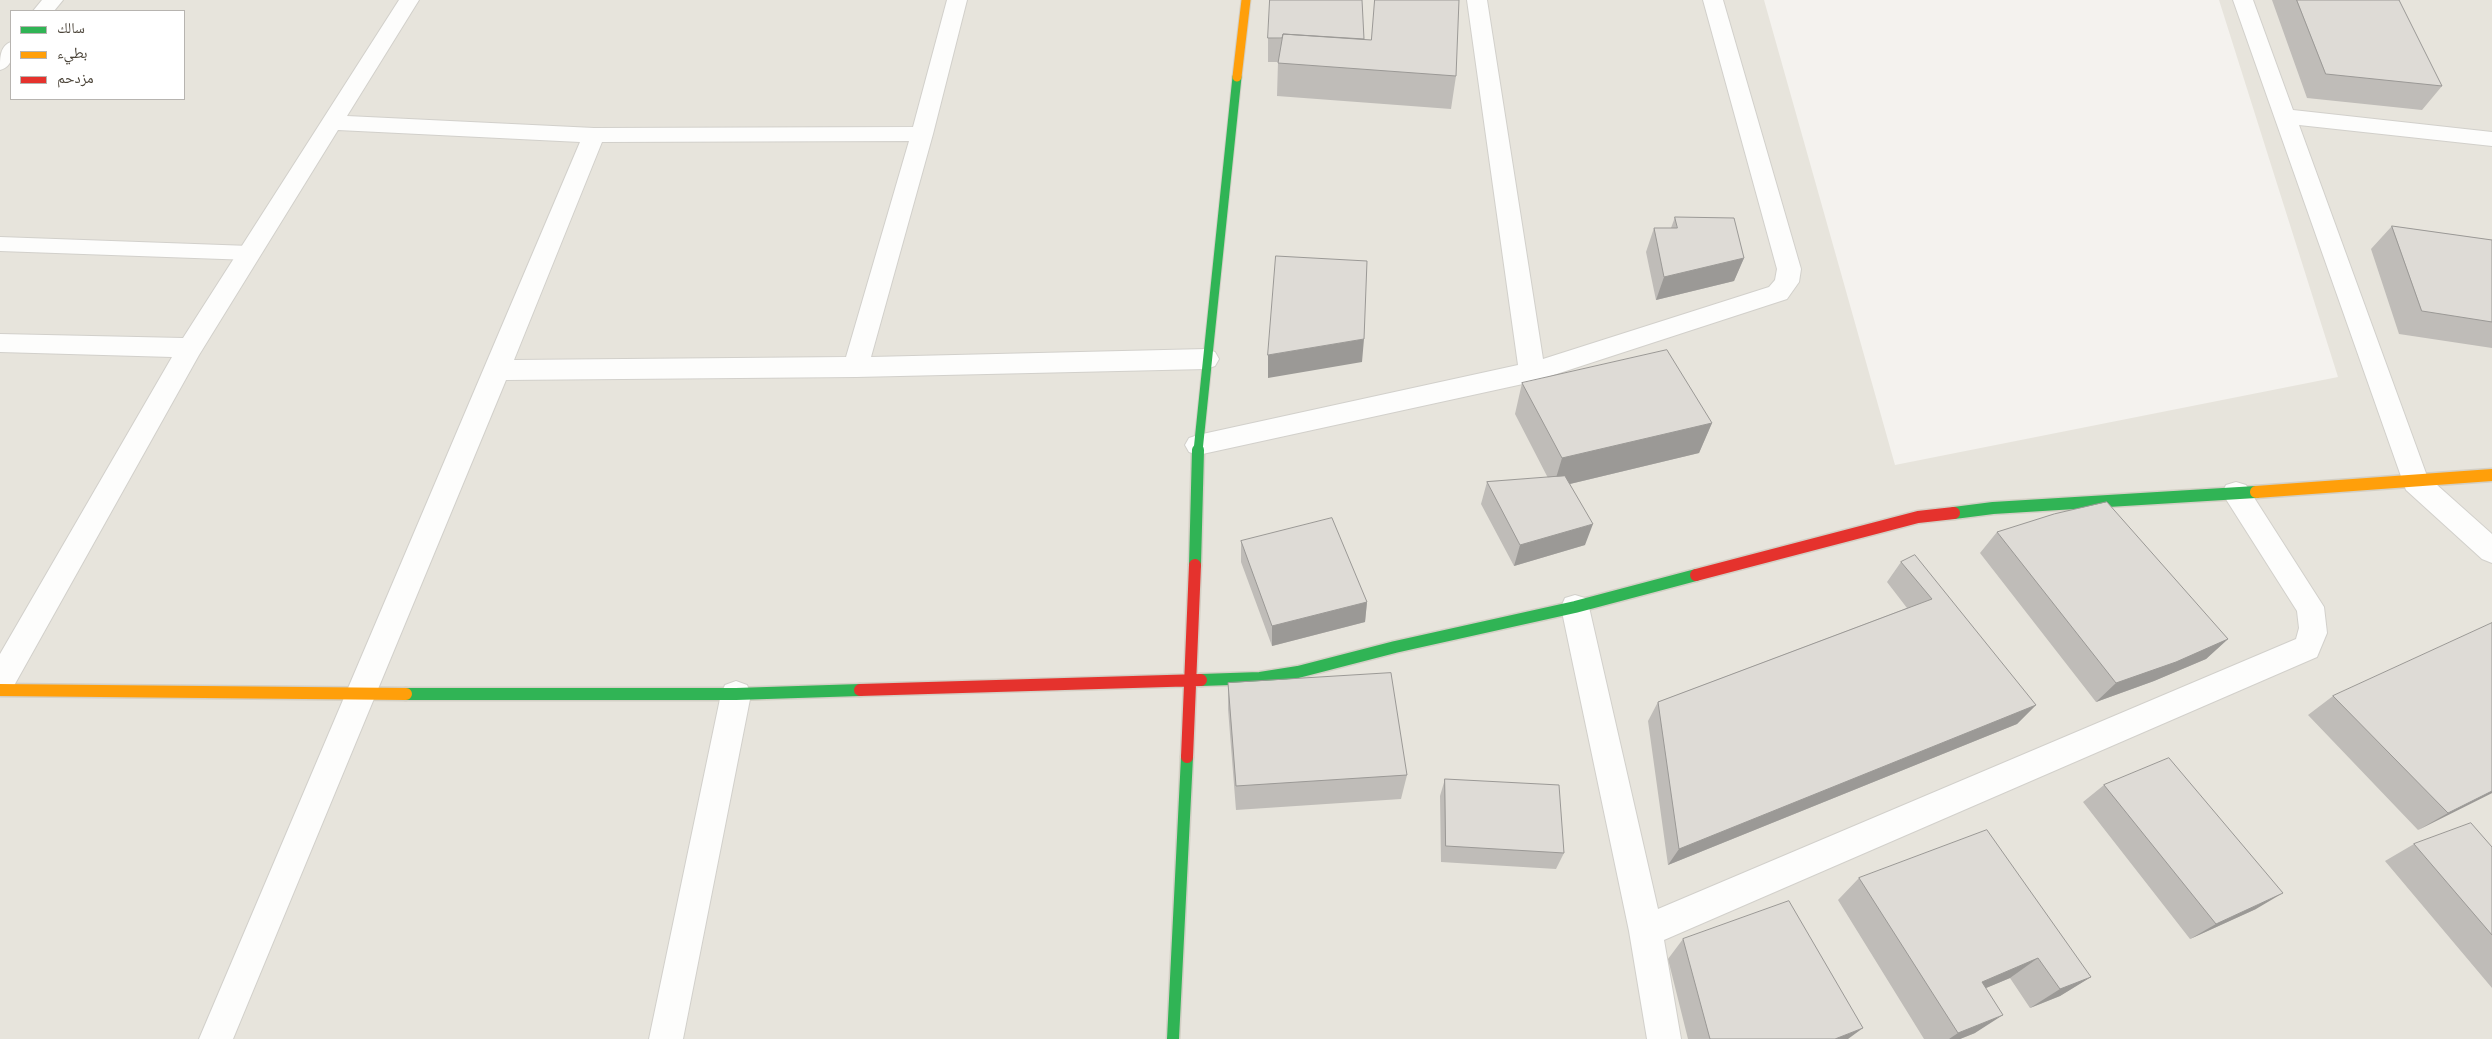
<!DOCTYPE html>
<html>
<head>
<meta charset="utf-8">
<style>
	body { margin:0 }
	#map { position:relative; width:2492px; height:1039px; overflow:hidden; background:#f4f2ee; font-family:"Alegreya Sans","Noto Naskh Arabic",sans-serif }
	canvas { display:block }
	.legend { position:absolute; left:10px; top:10px; width:175px; height:90px; box-sizing:border-box; background:#fff; border:1px solid #b7b4b0; margin:0; padding:6px 9px; list-style:none; font-size:15px; color:#4b4439 }
	.legend li { display:flex; align-items:center; gap:10px; height:25px }
	.legend b { width:25px; border:1px solid #b7b4b0 }
</style>
</head>
<body>
<div id="map">
<canvas width="2492" height="1039"></canvas>
<ul class="legend">
<li><b style="height:6px;background:#30b455"></b>سالك</li>
<li><b style="height:6px;background:#ff9f0a"></b>بطيء</li>
<li><b style="height:6px;background:#e5322d"></b>مزدحم</li>
</ul>
</div>
<script>
const g = document.querySelector('canvas').getContext('2d');
g.lineJoin = 'round';
function fillPath(path, color) { g.fillStyle = color; g.fill(path, 'evenodd'); }
function stroke(path, color, width, dash) { g.strokeStyle = color; g.lineWidth = width; g.lineCap = dash ? 'butt' : 'round'; g.setLineDash(dash || []); g.stroke(path); }
fillPath(new Path2D(`
	M0,0h1764l131,465 443,-88 -119,-377h273v1039h-2492zM11,11h173v88h-173z`), '#e7e4dc');
const lane = new Path2D(`
	M0,237l250,9 7,2 3,5 -3,5 -7,2 -250,-9z`);
const street = new Path2D(`
	M42,0h21l-9,11h-21z
	M399,0h20l-72,116 247,12 319,-1 34,-127h20l-34,134 -62,223 335,-8 9,3 4,7 -4,7 -9,3 -350,8 -350,3 -273,659h-34l381,-897 -242,-12 -139,225 -188,336 -11,4v-41l172,-297 -172,-5v-18l183,4zM909,141l-63,216 -332,3 88,-218z
	M1467,0h20l56,359 226,-72 6,-7 2,-11 -74,-269h20l78,269 -2,13 -12,17 -255,83 -334,73 -9,-3 -4,-7 4,-7 9,-3 320,-70z
	M2233,0h20l40,110 199,22v14l-193,-21 128,351 65,58v29l-10,-4 -76,-69 -3,-8z
	M11,42c1,13 3,24 -11,28 0,-13 0,-24 11,-28z
	M2236,482l10,3 78,122 3,26 -10,24 -653,283 17,99h-34l-18,-108 -68,-324 4,-9 10,-3 10,3 4,9 69,302 638,-270 3,-11 -2,-17 -75,-118 4,-8z
	M736,681l11,4 4,9 -68,345h-34l72,-345 4,-9z`);
const fastFar1 = new Path2D(`
	M1198,451l39,-374`);
const fast = new Path2D(`
	M1954,513l39,-5 263,-16
	M1195,565l3,-115
	M1201,680l59,-2 38,-6 97,-25 180,-40 121,-32
	M406,694h330l124,-4
	M1173,1039l14,-282`);
const slowFar1 = new Path2D(`
	M1237,77l9,-77`);
const slow = new Path2D(`
	M2256,492l236,-17
	M0,690l406,4`);
const jam = new Path2D(`
	M1696,575l222,-58 36,-4
	M860,690l341,-10
	M1187,757l8,-192`);
stroke(lane, '#d2d0cb', 2);
stroke(street, '#d2d0cb', 2);
stroke(fastFar1, '#d3cfc5', 11);
stroke(fast, '#d3cfc5', 15);
stroke(slowFar1, '#d3cfc5', 11);
stroke(slow, '#d3cfc5', 15);
stroke(jam, '#d3cfc5', 15);
fillPath(lane, '#fdfdfc');
fillPath(street, '#fdfdfc');
stroke(fastFar1, '#30b455', 9);
stroke(fast, '#30b455', 12);
stroke(slowFar1, '#ff9f0a', 9);
stroke(slow, '#ff9f0a', 12);
stroke(jam, '#e5322d', 12);
fillPath(new Path2D(`
	M2272,0h123l47,86 -20,24 -115,-12z
	M1268,38l96,2 92,36 -5,33 -174,-13 1,-34h-10z
	M1675,217l69,41 -10,23 -78,19 -10,-48 8,-24h17z
	M2392,226l100,14v108l-93,-14 -28,-85z
	M1522,383l190,40 -13,30 -129,31 15,61 -71,21 -33,-62 6,-22 61,-4 -33,-64z
	M1997,532l231,107 -22,20 -52,22 -58,21 -116,-149z
	M1241,541l126,61 -2,20 -93,24 -31,-84z
	M1901,562l135,143 -19,19 -349,141 -20,-144 10,-19 249,-94 -20,-26z
	M1228,683l179,92 -6,24 -165,11 -8,-101z
	M2333,696l159,97 -74,37 -110,-115z
	M1445,779l119,74 -8,16 -115,-7 -1,-66z
	M2104,785l152,124 -66,30 -107,-137z
	M2414,844l78,3v141l-107,-127z
	M1859,878l232,99 -31,19 -30,12 -20,-30 -24,10 -11,45 -15,6h-36l-86,-139z
	M1683,939l165,100h-160l-20,-80z`), '#bfbcb8');
fillPath(new Path2D(`
	M1744,258l-10,23 -78,19 8,-23z
	M1364,339l-2,23 -94,16v-23z
	M1712,423l-13,30 -146,35 9,-30z
	M1593,524l-8,21 -71,21 6,-21z
	M1367,602l-2,20 -93,24v-20z
	M2228,639l-22,20 -52,22 -58,21 20,-19z
	M2036,705l-19,19 -349,141 11,-16z
	M2492,791v2l-74,37 30,-17z
	M2283,893l-27,16 -66,30 26,-15z
	M2038,958l-28,20 -55,23 27,-19z
	M2091,977l-31,19 -30,12 30,-19z
	M2003,1015l-28,18 -15,6h-11l9,-6z
	M1863,1028l-15,11h-13z`), '#9b9996');
const building = new Path2D(`
	M1270,0h92l2,39 -81,-5 -1,4h-14z
	M1375,0h84l-3,76 -178,-13 5,-29 88,6z
	M2297,0h102l43,86 -116,-12z
	M1675,217l59,1 10,40 -80,19 -10,-49h23z
	M2392,226l100,14v82l-70,-11z
	M1276,256l91,5 -3,78 -96,16z
	M1667,350l45,73 -150,35 -40,-75z
	M1565,476l28,48 -73,21 -33,-63z
	M2107,502l121,137 -52,23 -60,21 -119,-151 57,-18z
	M1332,518l35,84 -95,24 -31,-85z
	M1915,555l121,150 -357,144 -21,-147 274,-103 -31,-37z
	M2492,623v168l-44,22 -115,-117z
	M1391,673l16,102 -171,11 -8,-103z
	M2169,758l114,135 -67,31 -112,-139z
	M1445,779l114,6 5,68 -118,-7z
	M2471,823l21,24v88l-78,-91z
	M1987,830l104,147 -31,12 -22,-31 -56,24 21,33 -45,18 -99,-155z
	M1789,901l74,127 -28,11h-125l-27,-100z`);
fillPath(building, '#dedbd6');
stroke(building, '#9b9996', 1);
</script>
</body>
</html>
